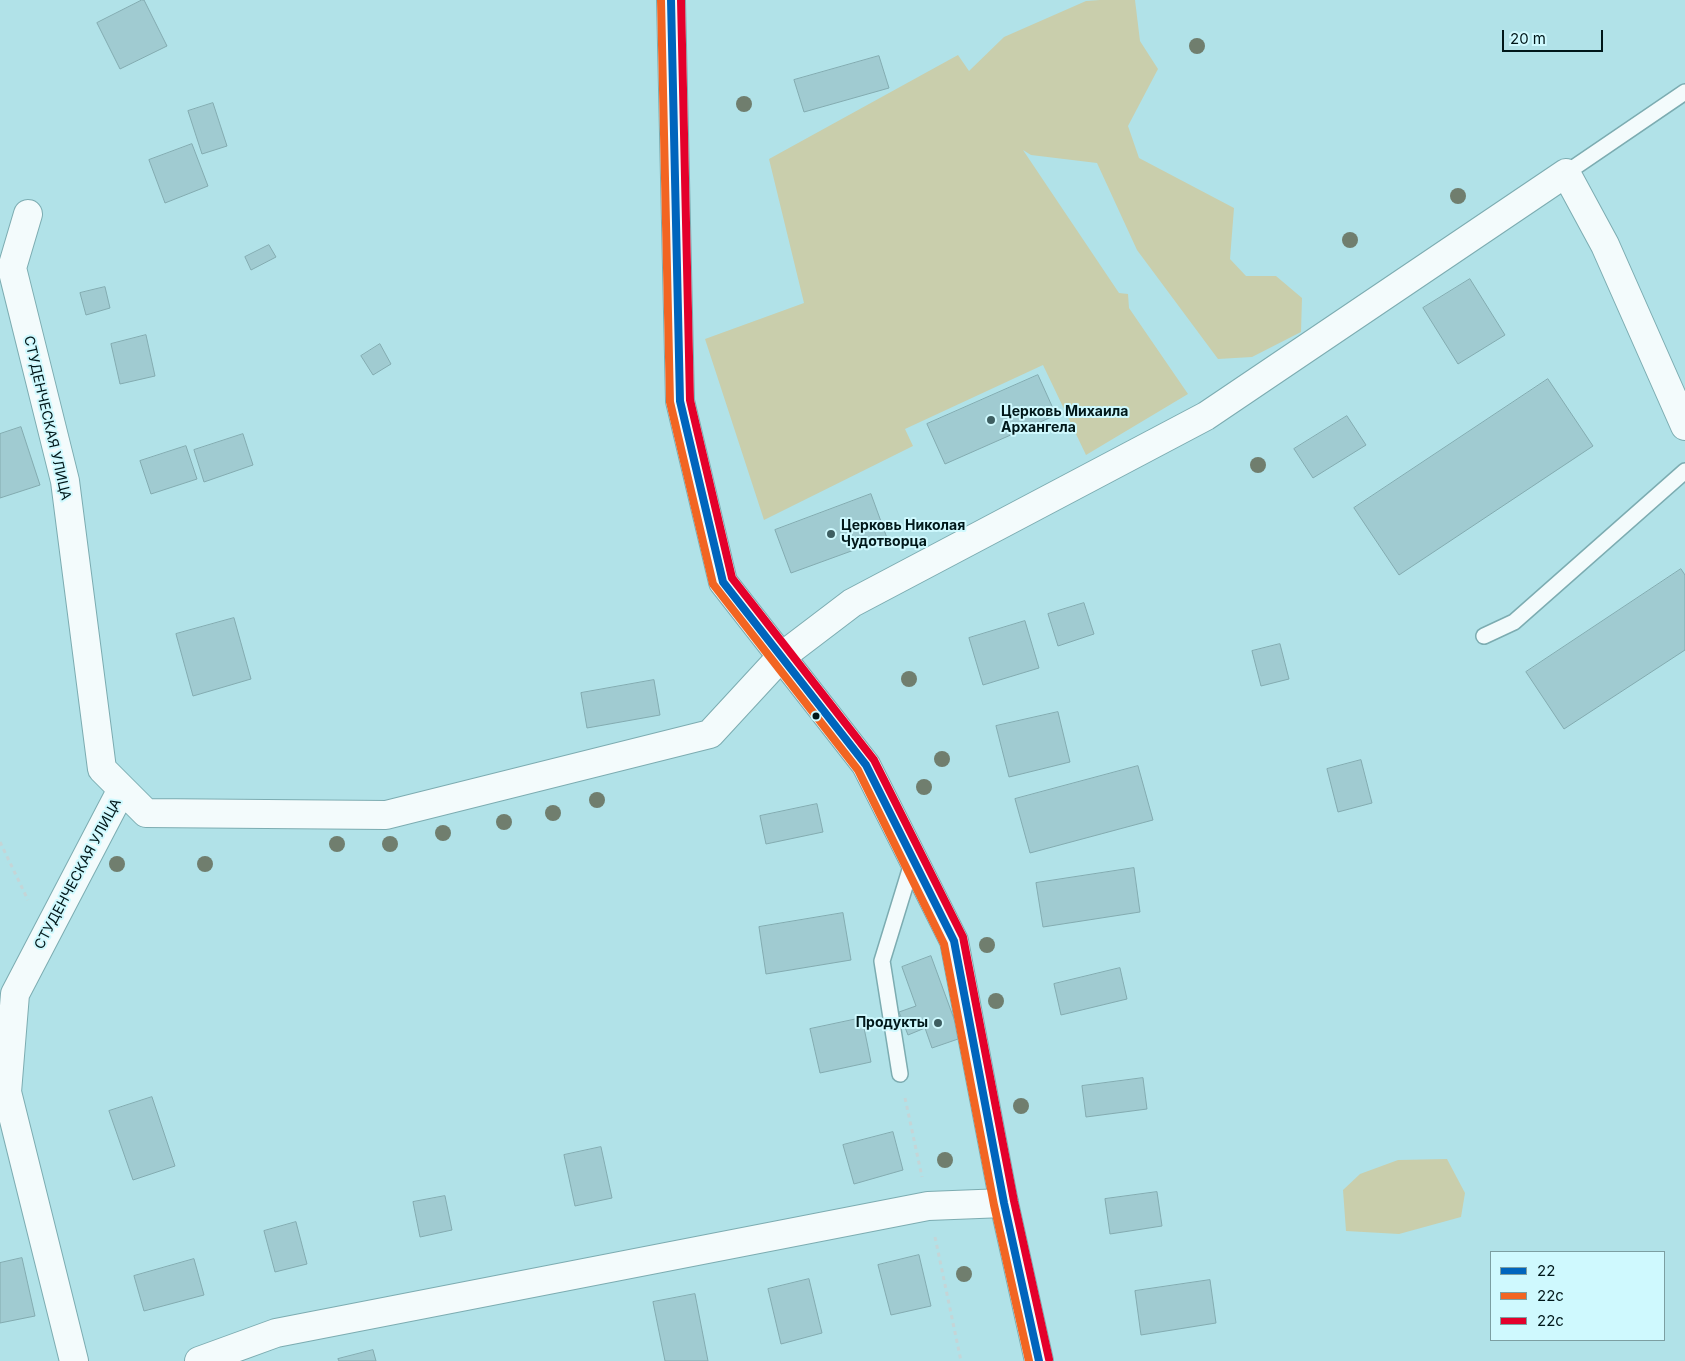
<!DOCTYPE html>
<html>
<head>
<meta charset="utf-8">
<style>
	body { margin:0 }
	#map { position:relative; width:1685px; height:1361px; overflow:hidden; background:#b1e2e8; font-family:Inter,sans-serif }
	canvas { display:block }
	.legend { position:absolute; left:1490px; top:1251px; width:175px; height:90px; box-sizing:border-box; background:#cff9fe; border:1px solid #7c9fa2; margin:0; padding:6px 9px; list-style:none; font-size:15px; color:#001719 }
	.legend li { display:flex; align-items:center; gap:10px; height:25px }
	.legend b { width:25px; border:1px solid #7c9fa2 }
	.scale { position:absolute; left:1502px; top:30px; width:101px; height:22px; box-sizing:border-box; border:2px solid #001719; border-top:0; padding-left:6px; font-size:15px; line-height:18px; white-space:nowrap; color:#001719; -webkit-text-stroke:4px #cff9fe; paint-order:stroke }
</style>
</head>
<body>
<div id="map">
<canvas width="1685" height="1361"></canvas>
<ul class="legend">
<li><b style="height:6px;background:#0065bd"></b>22</li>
<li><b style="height:6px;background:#f26522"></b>22c</li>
<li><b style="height:6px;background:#e4002b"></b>22с</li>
</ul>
<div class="scale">20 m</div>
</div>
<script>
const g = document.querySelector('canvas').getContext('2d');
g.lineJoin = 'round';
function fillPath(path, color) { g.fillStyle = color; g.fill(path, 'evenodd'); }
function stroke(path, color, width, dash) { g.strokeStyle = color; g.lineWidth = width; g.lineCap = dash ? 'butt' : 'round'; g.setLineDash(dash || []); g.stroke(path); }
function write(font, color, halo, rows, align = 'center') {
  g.font = font + ' Inter,sans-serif'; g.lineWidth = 4; g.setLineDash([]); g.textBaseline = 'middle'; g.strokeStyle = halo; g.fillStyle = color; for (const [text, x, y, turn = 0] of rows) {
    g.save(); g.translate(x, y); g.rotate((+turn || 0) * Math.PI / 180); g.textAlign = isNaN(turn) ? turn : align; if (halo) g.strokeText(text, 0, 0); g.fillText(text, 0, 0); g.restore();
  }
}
fillPath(new Path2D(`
	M1100,0h35l5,41 18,28 -30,57 11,32 95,50 -4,51 16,17h30l26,22 -1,34 -49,25 -34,2 -81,-109 -40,-87 -66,-8 -8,-5 96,143 9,1 1,14 59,86 -102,61 -43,-90 -138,64 8,17 -149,74 -59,-181 99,-36 -35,-144 189,-104 11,16 35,-34 82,-36z
	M1447,1159l18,34 -4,24 -62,17 -53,-3 -3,-41 17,-16 38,-14z`), '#c9ceac');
const building = new Path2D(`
	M142,0h2l23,46 -47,23 -23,-46z
	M879,56l10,32 -85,24 -10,-32z
	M213,103l14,43 -25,8 -14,-43z
	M192,144l16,42 -43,17 -16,-43z
	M269,245l7,12 -25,13 -6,-13z
	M1470,279l35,56 -47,29 -35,-56z
	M105,287l5,21 -24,7 -6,-22z
	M146,335l9,41 -35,8 -9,-40z
	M380,344l11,20 -18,11 -12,-19z
	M1038,375l18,40 -111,49 -18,-40z
	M1548,379l45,67 -194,129 -45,-67z
	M1347,416l19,29 -53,33 -19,-29z
	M21,427l19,58 -40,13v-64z
	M243,434l10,31 -49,17 -10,-32z
	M186,446l11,33 -46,15 -11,-33z
	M871,494l16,44 -96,35 -16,-43z
	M1681,569l4,6v75l-121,79 -38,-57z
	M1084,603l10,31 -36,12 -10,-32z
	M234,618l17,61 -58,17 -17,-62z
	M1025,621l14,47 -56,17 -14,-47z
	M1280,644l9,35 -28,7 -9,-35z
	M654,680l6,35 -73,13 -6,-35z
	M1058,712l12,50 -61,15 -13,-51z
	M1361,760l11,43 -34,9 -11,-43z
	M1138,766l15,54 -123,33 -15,-54z
	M817,804l6,28 -57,12 -6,-28z
	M1134,868l6,44 -97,15 -7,-44z
	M843,913l8,47 -85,14 -7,-47z
	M931,956l30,82 -29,10 -7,-20 -17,7 -9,-23 17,-6 -14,-39z
	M1120,968l7,31 -66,16 -7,-31z
	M862,1018l9,44 -51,11 -10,-44z
	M1143,1078l4,31 -61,8 -4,-31z
	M152,1097l23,69 -42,14 -24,-69z
	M893,1132l10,38 -49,14 -11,-39z
	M601,1147l11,51 -37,8 -11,-51z
	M1157,1192l5,34 -52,8 -5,-35z
	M445,1196l7,34 -32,7 -7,-35z
	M296,1222l11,42 -32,8 -11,-41z
	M919,1255l12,51 -40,9 -13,-50z
	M22,1258l13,58 -35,7v-60z
	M194,1259l10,36 -60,16 -10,-35z
	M809,1279l13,54 -41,11 -13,-55z
	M1210,1280l6,43 -75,12 -6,-44z
	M695,1294l13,67h-43l-12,-59z
	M373,1350l3,11h-37l-1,-2z`);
fillPath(building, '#a0cbd1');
stroke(building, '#83abb0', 1);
const lane = new Path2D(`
	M1566,173l119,-81
	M1484,636l30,-14 171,-151
	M900,1074l-18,-113 31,-101`);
const street = new Path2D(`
	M28,214l-16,54 53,213 37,288 20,20 -107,205 -8,98 67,269
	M122,789l24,24 240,2 324,-81 71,-77 71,-54 354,-187 360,-243 39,72 80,181
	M199,1361l77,-28 652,-127 76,-3`);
const secondary = new Path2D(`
	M671,0l9,401 43,181 143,183 88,176 50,262 35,158`);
stroke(lane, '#7cacb1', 18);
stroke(street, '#7cacb1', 30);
stroke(secondary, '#7cacb1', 30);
stroke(new Path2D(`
	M0,842l28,58
	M905,1098l17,79
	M935,1237l26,124`), '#c5d5d7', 3, [4, 4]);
stroke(lane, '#f3fbfc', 15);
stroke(street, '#f3fbfc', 28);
stroke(secondary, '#f3fbfc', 28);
stroke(new Path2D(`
	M671,0l9,401 43,181 143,183 88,176 50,262 35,158`), '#0065bd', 8);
stroke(new Path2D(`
	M661,0l9,402 43,182 145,186 86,174 50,261 35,156`), '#f26522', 8);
stroke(new Path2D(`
	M681,0l9,400 42,178 142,182 89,177 51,264 35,158`), '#e4002b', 8);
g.fillStyle = '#707e6e';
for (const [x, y] of [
	[1197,46],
	[744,104],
	[1458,196],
	[1350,240],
	[1258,465],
	[909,679],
	[942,759],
	[924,787],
	[597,800],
	[553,813],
	[504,822],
	[443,833],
	[337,844],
	[390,844],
	[117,864],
	[205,864],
	[987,945],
	[996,1001],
	[1021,1106],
	[945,1160],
	[964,1274]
]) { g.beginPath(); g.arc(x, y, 8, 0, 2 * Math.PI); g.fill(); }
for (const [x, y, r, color] of [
	[991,420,5,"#3e5e61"],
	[831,534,5,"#3e5e61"],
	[816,716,4.5,"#001719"],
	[938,1023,5,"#3e5e61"]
]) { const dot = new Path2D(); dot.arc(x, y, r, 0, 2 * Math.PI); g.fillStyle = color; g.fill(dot); stroke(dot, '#cff9fe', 2); }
write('bold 14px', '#001719', '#cff9fe', [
	["Церковь Михаила",1001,412],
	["Архангела",1001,428],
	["Церковь Николая",841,526],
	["Чудотворца",841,542],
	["Продукты",928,1023,"right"]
], 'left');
write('14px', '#001719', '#cff9fe', [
	["СТУДЕНЧЕСКАЯ УЛИЦА",47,418,77],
	["СТУДЕНЧЕСКАЯ УЛИЦА",78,874,-62]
]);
</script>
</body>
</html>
